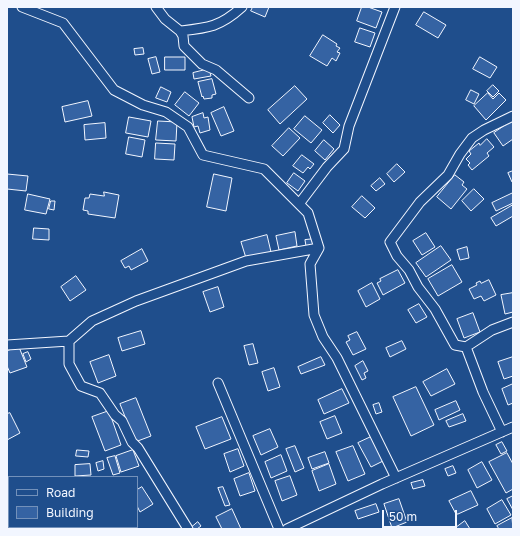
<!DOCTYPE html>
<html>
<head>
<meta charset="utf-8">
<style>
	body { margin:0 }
	#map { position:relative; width:520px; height:536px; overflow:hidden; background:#1f4e8c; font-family:"Golos Text",sans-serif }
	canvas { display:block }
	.frame { position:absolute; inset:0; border:8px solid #f2f6ff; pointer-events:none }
	.legend { position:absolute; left:8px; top:476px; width:130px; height:52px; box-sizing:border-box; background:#1f4e8c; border:1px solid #7391ba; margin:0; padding:5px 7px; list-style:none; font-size:12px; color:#f2f6ff }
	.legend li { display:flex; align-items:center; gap:8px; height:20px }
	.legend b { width:20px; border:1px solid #7391ba }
	.scale { position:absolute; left:382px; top:510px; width:75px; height:18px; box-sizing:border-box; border:2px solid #f2f6ff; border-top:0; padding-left:5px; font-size:12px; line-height:14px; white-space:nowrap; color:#f2f6ff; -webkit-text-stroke:3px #1f4e8c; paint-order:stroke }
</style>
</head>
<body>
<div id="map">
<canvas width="520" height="536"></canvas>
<div class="frame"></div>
<ul class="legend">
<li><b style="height:5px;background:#1f4e8c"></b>Road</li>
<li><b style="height:11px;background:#3563a3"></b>Building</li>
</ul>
<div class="scale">50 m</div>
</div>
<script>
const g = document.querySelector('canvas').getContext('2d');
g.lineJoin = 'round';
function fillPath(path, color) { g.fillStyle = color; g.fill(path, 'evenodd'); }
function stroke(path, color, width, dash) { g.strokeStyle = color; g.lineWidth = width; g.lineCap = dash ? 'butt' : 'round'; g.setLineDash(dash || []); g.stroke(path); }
const building = new Path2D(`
	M253,7h16l-4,10 -14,-6z
	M362,7h6l14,5 -6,16 -19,-7z
	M424,12l22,13 -8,13 -22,-13z
	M360,28l15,5 -5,14 -15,-5z
	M323,35l14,9 -1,2 4,2 -3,4 3,1 -4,8 -4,-3 -5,8 -17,-10z
	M143,48l1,6 -9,1 -1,-6z
	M156,57l4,15 -8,2 -4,-15z
	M165,57h20v13h-20z
	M480,57l17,10 -7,11 -17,-9z
	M209,69l2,7 -17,3 -1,-6z
	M212,79l4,15 -4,1v3l-8,1 -1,-3 -1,1 -4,-15z
	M493,85l6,6 -6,6 -6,-6z
	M295,86l12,13 -27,25 -12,-14z
	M161,87l10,5 -4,10 -11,-4z
	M471,90l8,4 -5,10 -8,-4z
	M185,92l14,11 -10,13 -14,-11z
	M488,93l5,6 6,-6 7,7 -20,20 -12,-14z
	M88,101l4,15 -27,6 -3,-15z
	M224,107l10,24 -13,5 -10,-23z
	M203,113l1,5 4,-1 2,13 -10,3 -2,-7 -4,1 -2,-10z
	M330,115l10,10 -7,8 -10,-10z
	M305,116l17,14 -11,13 -17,-14z
	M129,117l22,4 -3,16 -22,-4z
	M513,120v19l-10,7 -9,-13z
	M158,121l19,1 -1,19 -20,-1z
	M105,123l1,15 -21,2 -1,-15z
	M289,128l11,10 -17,18 -11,-10z
	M129,137l16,3 -3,17 -16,-3z
	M487,139l7,8 -7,6 2,3 -17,14 -4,-5 2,-2 -4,-4 5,-5 -2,-3 10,-8 1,2z
	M324,140l10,9 -9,11 -10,-9z
	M156,143l19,1 -1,16 -19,-1z
	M302,155l12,9 -4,5 -2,-2 -5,6 -10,-7z
	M397,164l8,8 -11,10 -7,-8z
	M513,171v11h-1l-4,-9z
	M294,173l11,8 -7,10 -11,-8z
	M7,174l21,2 -2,15 -19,-2z
	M214,174l18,4 -6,33 -19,-4z
	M455,175l9,7 -2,3 5,4 -16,20 -14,-12z
	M380,178l5,6 -9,7 -5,-5z
	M474,189l10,10 -13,12 -9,-10z
	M104,192l15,3 -4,23 -27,-4v-3l-5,-1 2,-12h4l1,-4 14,2z
	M513,193v10l-17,8 -4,-8z
	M28,194l22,5 -4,15 -21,-4z
	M362,196l13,12 -10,10 -13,-11z
	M51,201h4l-1,9 -5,-1z
	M513,205v11l-17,10 -5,-8z
	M34,228l15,1v11l-16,-1z
	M295,232l2,14 -18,4 -3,-14z
	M426,233l9,14 -13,8 -9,-14z
	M267,235l4,17 -25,6 -5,-16z
	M314,239l1,6 -9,1 -1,-6z
	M441,246l10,14 -25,17 -10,-14z
	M467,247l2,11 -9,2 -3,-10z
	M142,249l6,12 -17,9 -2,-4 -4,2 -4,-7z
	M452,265l10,17 -24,14 -10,-17z
	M398,270l7,13 -22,12 -6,-12 4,-2 -1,-2z
	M76,276l10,14 -16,11 -9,-14z
	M489,280l7,15 -12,6 -3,-5 -7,3 -5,-10 8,-4 -1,-2 4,-2 1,2z
	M372,283l8,16 -14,8 -8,-16z
	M218,287l6,20 -14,5 -7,-20z
	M513,293v19l-8,2 -4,-19z
	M419,304l8,13 -11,6 -8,-13z
	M473,313l7,19 -16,6 -7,-19z
	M141,331l4,13 -23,7 -4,-13z
	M357,332l9,17 -13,6 -7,-13 4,-2 -2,-4z
	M402,341l4,8 -16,8 -4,-9z
	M253,344l5,19 -9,2 -5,-19z
	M19,347l8,20 -17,6 -3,-7v-15z
	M28,352l3,7 -5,3 -3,-8z
	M109,355l7,21 -18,7 -8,-21z
	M321,357l4,8 -24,9 -3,-7z
	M513,357v19l-9,3 -6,-17z
	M363,361l5,10 -4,2 2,5 -4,2 -7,-14z
	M274,368l6,19 -12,4 -6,-19z
	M447,369l8,15 -24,12 -8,-14z
	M513,384v19l-5,2 -6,-16z
	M416,387l18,38 -23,11 -18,-39z
	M342,389l7,14 -25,11 -6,-14z
	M136,398l15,38 -16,6 -15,-38z
	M456,401l4,9 -21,10 -4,-10z
	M379,403l3,9 -6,2 -3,-9z
	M109,411l12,34 -16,6 -13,-34z
	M10,413l10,20 -13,7v-26z
	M463,414l3,7 -17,6 -3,-6z
	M335,416l7,17 -15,6 -7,-17z
	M222,417l9,22 -26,10 -9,-22z
	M270,429l8,18 -17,8 -8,-19z
	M373,436l12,24 -14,7 -13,-24z
	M502,442l5,9 -6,3 -5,-9z
	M295,446l9,22 -9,4 -9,-23z
	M353,446l12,28 -17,7 -12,-29z
	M238,449l6,17 -14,6 -6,-18z
	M77,450l12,1 -1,6 -12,-1z
	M133,450l6,16 -18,6 -5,-16z
	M325,452l4,11 -17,6 -4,-11z
	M507,453l6,11v25l-7,4 -17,-31z
	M281,455l6,16 -16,7 -6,-16z
	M115,456l5,17 -7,2 -6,-17z
	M103,461l1,8 -6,2 -2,-8z
	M482,462l10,18 -15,8 -9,-18z
	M90,464l1,11 -16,1v-11z
	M329,464l7,20 -17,7 -7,-20z
	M453,466l3,7 -8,3 -3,-7z
	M249,473l6,18 -15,5 -6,-17z
	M7,476l2,2v23l-2,1z
	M290,476l7,19 -15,6 -7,-20z
	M423,480l2,6 -12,3 -2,-6z
	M142,487l11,17 -13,8 -3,-6v-16z
	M223,487l7,18 -5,1 -7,-18z
	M471,491l7,14 -20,9h-2l-7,-13z
	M513,496v14l-6,-11z
	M399,499l8,23 -15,6 -8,-24z
	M502,500l9,15 -16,9 -8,-15z
	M376,504l3,8 -21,7 -3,-8z
	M232,509l9,20h-19l-6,-12z
	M512,518l1,11h-14l-2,-3z
	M465,521l5,8h-16z
	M198,522l3,4 -4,3h-3l-2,-2z
	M96,527h18l1,2h-18z`);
fillPath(building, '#3563a3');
stroke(building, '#f2f6ff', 1);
const street = new Path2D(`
	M22,7l41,16 51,67 29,15 23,7 22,15 15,28 61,14 44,44 11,35 -9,16 4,51 9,22 14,21 59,120
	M156,7l9,12 15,12 3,5 1,10 18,18 14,6 33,28
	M180,31c28,-3 40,-4 62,-24
	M513,116l-29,14 -12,8 -12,16 -12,21 -28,27 -30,40 7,14 12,14 9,17 17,22 20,36 11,2 26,-17 21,-8
	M299,204l28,-37 17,-18 5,-23 46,-119
	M69,341v23l12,22 19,7 15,22 7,6 10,21 6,6 50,81
	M7,345l62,-4 23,-20 44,-20 110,-40 73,-13
	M466,347l17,45 19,40
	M218,383l61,146
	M287,529l95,-45 131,-57`);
stroke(street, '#f2f6ff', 11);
stroke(street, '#1f4e8c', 9);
</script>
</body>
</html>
